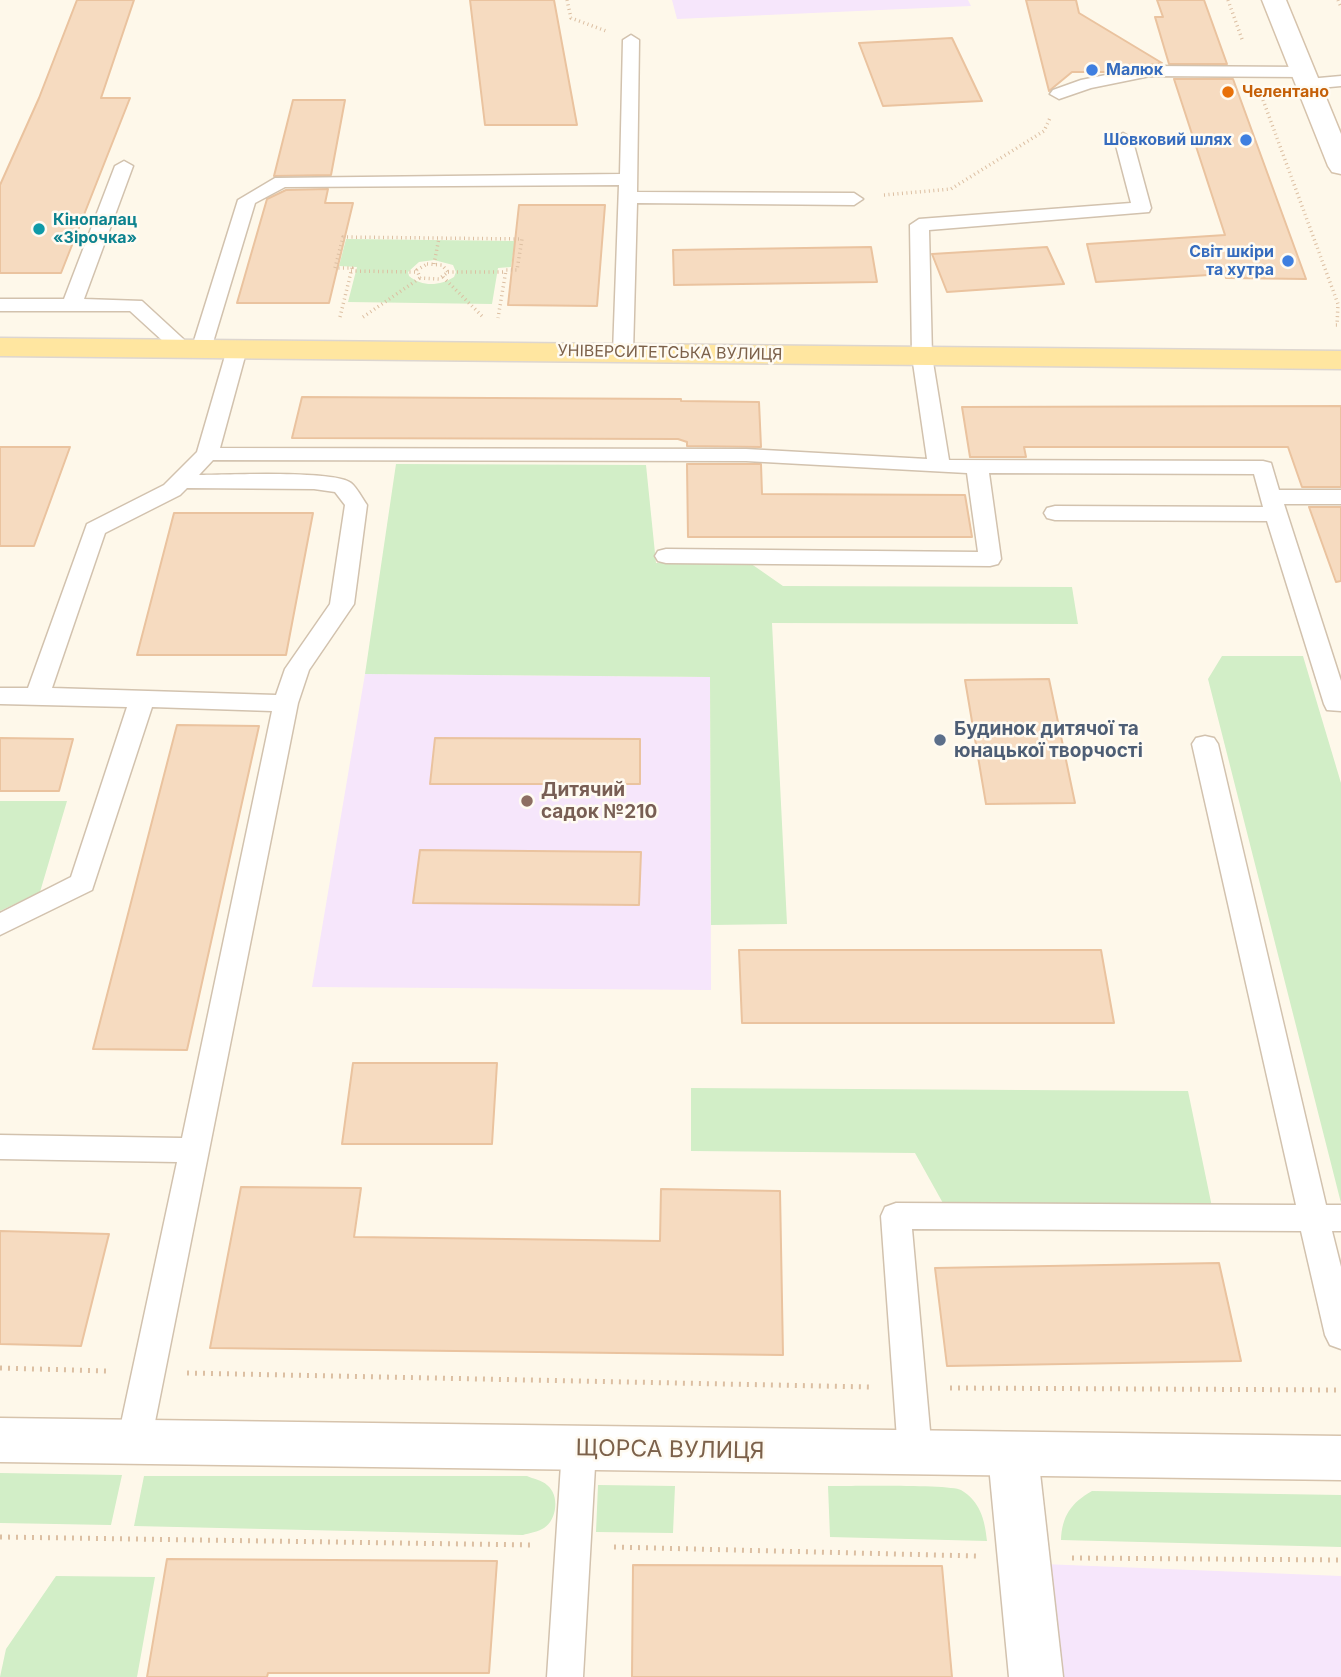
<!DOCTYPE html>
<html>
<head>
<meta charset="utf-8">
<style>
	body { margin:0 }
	canvas { display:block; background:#fef8ea }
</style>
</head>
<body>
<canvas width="1341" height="1677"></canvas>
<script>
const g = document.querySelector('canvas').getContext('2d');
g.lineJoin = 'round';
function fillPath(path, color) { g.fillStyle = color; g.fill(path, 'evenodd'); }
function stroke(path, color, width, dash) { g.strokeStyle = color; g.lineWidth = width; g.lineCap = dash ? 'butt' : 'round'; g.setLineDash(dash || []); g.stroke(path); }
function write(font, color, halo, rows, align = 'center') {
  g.font = font + ' Inter,sans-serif'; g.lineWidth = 5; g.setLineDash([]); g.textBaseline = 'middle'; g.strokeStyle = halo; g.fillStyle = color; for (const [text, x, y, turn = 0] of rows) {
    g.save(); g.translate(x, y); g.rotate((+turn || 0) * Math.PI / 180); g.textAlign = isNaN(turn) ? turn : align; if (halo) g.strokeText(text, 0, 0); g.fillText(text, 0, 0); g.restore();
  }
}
fillPath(new Path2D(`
	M672,0h296l3,6 -294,13z
	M365,674l345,3 1,313 -399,-3z
	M1043,1564l298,12v101h-283z`), '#f6e6fb');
fillPath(new Path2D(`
	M346,239l169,2 -4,26 -13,1 -6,36 -144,-2 9,-35 -18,-1zM434,260l19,5 3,7 -2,5c-14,9 -32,10 -45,-1l-1,-4 11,-10z
	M396,464l250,1 10,98h94l33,23 289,1 6,37 -306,-1 15,301 -76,1 -1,-248 -345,-3z
	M1222,656h81l38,127v420l-133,-524z
	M0,801h67l-27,91 -40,19z
	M691,1088l497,3 24,116 -268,-2 -29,-52 -224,-2z
	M0,1473l122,2 -11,50 -111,-2z
	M144,1476h383c6,3 15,4 20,9 13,10 10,35 -3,43 -6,4 -15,5 -21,7l-389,-9z
	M598,1485l77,1 -2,47 -77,-1z
	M828,1486c19,0 123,-2 133,4 19,11 24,30 26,51l-157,-4z
	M1092,1491l249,4v52l-280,-7c1,-24 10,-37 31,-49z
	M56,1576l99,1 -18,100h-137l6,-28z`), '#d2eec7');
const building = new Path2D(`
	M77,0h57l-33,98h29l-69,175h-61v-88l39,-87z
	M470,0h84l23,125h-92z
	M1026,0h50l3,13 83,50 -56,9h-34l-23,19z
	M1157,0h47l23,64h-58l-14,-47h8z
	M952,38l30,63 -99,5 -24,-63z
	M1174,79h59l73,200 -80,-1 -1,-4 -129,8 -9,-38 138,-9z
	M293,100h52l-14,75 -57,1z
	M328,189l-3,14h28l-24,100h-92l30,-104 19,-9z
	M519,205h86l-8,101 -89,-1z
	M871,247l6,35 -203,3 -1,-35z
	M1047,247l17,37 -117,8 -15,-38z
	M302,397l379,2v2l78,1 2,45 -74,-1v-4l-9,-3 -386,-1z
	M1341,406v81h-39l-14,-40h-264l2,10h-56l-8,-50z
	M0,447h70l-36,99h-34z
	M687,464h74l1,30 203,1 7,42h-284z
	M1309,507h32v74l-5,1z
	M174,513h139l-27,142h-149z
	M1049,679l26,124 -89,1 -21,-124z
	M177,725l82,1 -72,324 -94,-1z
	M0,738l73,1 -14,52h-59z
	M435,738l205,1v45h-210z
	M420,850l221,2 -2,53 -226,-2z
	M739,950h362l13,73h-372z
	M353,1063h144l-5,81h-150z
	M241,1187l120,1 -7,49 306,4 1,-52 119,2 3,164 -573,-7z
	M0,1231l109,3 -28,112 -81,-2z
	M1219,1263l22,98 -294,5 -12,-98z
	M167,1559l330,2 -8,112h-221l-1,4h-120z
	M633,1565l309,1 10,111h-320z`);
fillPath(building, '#f6dbc0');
stroke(building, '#eac39f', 2);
const lane = new Path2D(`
	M631,35l8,5 -2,152 217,1 9,6 -9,6 -217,-2 -4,150 -3,4h-14l-3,-4 6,-168 -334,2 -30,16 -44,146 -3,4 -7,2 -9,-4 -9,4 -7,-2 -46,-42h-130v-12h64l51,-133 9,-5 9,5 -49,133 58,2 50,46 46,-147 37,-22 345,-4 3,-134z
	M1150,66l154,1 9,5 -9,5 -154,-1 -59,12 -32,11 -9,-5 3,-4 28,-10z
	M1341,76v10l-33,3 -9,-5 9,-5z
	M1123,133l9,5 19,70 -2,4 -220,18 3,126 17,104 314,1 8,2 8,27h62v14h-57l57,177v30l-14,-1 -3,-6 -57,-183 -212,-1 -8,-2 -3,-5 3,-5 8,-2 208,1 -9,-33 -265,-1 12,86 -3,5 -8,2 -324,-3 -8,-2 -3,-5 3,-5 8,-2 312,3 -11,-79 -221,-12 -533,-1 -14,15c25,0 137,-5 152,8 6,5 11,15 16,22l-13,99 -45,66 -11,33 -147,739 -5,11 -12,4 -12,-4 -5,-11 60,-280 -177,-3v-24l182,3 90,-427 -120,-4 -60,183 -92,45v-22l71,-36 56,-170 -127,-3v-16h28l59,-164 77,-39 33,-33 30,-103 3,-4h14l3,4 -27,99 526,1 181,10 -15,-103 -2,-131 9,-6 212,-16 -17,-65zM187,488l127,1 21,3 10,13 -15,99 -45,65 -9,26 -224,-7 53,-155 75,-38z
	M1205,736l9,2 4,6 108,461h15v26h-9l9,36v82l-11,-4 -5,-10 -24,-104 -389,-2 20,224 -5,11 -12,4 -12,-4 -5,-11 -17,-237 4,-9 11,-4 400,2 -104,-461 4,-6z
	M579,1434l12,4 5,11 -13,228h-36l15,-228 5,-11z`);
const street = new Path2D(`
	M1013,1433l17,6 8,16 25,222h-54l-21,-222 8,-16z`);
const secondary = new Path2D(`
	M1262,0h24l55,134v40l-9,-2 -4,-6z
	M0,1418l1341,18v44l-1341,-18z`);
const primary = new Path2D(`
	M0,338l1341,13v18l-1341,-13z`);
stroke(lane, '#d2c2ae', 3);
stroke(street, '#d2c2ae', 3);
stroke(secondary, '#d6c3ac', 3);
stroke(primary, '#ddd6d0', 3);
stroke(new Path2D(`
	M567,0l4,18 35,13
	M1228,0l15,42
	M1338,0l3,7
	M1263,100l75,204 -1,21h-4
	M884,195l67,-6 93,-58 6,-13
	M427,264l15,1 6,7 -9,7 -19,-1 -3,-8z
	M434,264l5,-26
	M351,271l65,1
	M448,272h57
	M443,277l41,41
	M340,317l12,-49h-17l8,-31 179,2 -5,31h-11l-8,48
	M363,317l57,-39`), '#dcbfa2', 3.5, [1, 3.5]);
stroke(new Path2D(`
	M0,1368l108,3
	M187,1373l684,14
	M950,1388l391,2
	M0,1537l532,8
	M614,1547l362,9
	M1072,1558l269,2`), '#dcbfa2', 5, [2, 6]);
fillPath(lane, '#fff');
fillPath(street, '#fff');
fillPath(secondary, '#fff');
fillPath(primary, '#ffe6a0');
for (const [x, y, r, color] of [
	[1092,70,7,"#3f7fe0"],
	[1228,92,7,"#e8710a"],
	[1246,140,7,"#3f7fe0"],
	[39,229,7,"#0f9aa8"],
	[1288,261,7,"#3f7fe0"],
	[940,740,7,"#5c6f8a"],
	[527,801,7,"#8d6e63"]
]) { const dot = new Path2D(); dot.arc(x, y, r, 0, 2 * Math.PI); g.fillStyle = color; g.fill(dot); stroke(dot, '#fffbf2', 2.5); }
write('bold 16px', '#366cbe', '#fffbf2', [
	["Малюк",1106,70,"left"],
	["Шовковий шлях",1232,140],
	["Світ шкіри",1274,252],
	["та хутра",1274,270]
], 'right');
write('bold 16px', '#c56008', '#fffbf2', [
	["Челентано",1242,92]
], 'left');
write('bold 16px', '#0d838f', '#fffbf2', [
	["Кінопалац",53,220],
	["«Зірочка»",53,238]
], 'left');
write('16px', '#7c614a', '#fffbf2', [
	["УНІВЕРСИТЕТСЬКА ВУЛИЦЯ",670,353,1]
]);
write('bold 19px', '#4e5e75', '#fffbf2', [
	["Будинок дитячої та",954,729],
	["юнацької творчості",954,751]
], 'left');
write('bold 19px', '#785e54', '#fffbf2', [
	["Дитячий",541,790],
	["садок №210",541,812]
], 'left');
write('23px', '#7c614a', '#fffbf2', [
	["ЩОРСА ВУЛИЦЯ",670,1450,1]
]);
</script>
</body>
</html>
